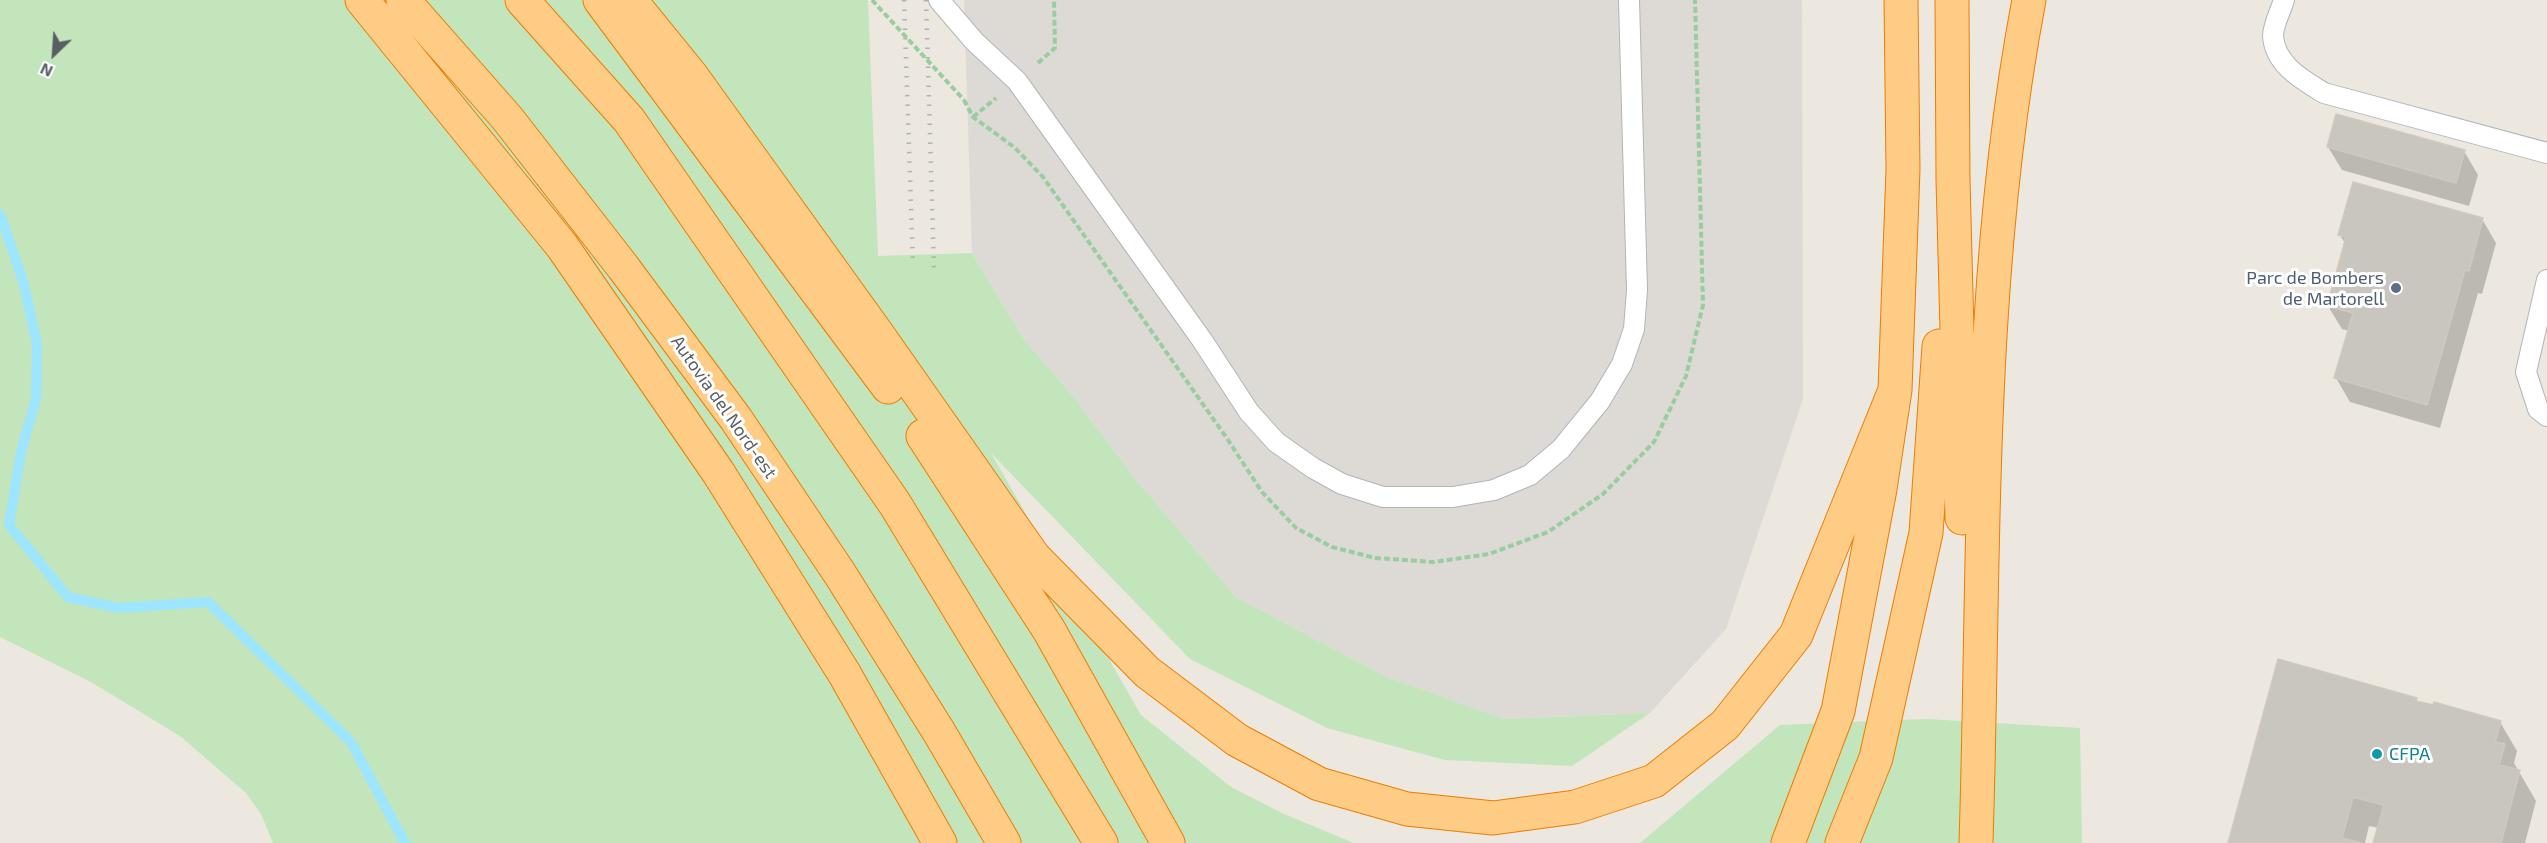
<!DOCTYPE html>
<html>
<head>
<meta charset="utf-8">
<style>
	body { margin:0 }
	#map { position:relative; width:2547px; height:843px; overflow:hidden; background:#ece8e0; font-family:"Exo 2",sans-serif }
	canvas { display:block }
	.north { position:absolute; left:24px; top:24px; width:60px; height:60px; -webkit-text-stroke:4px #fff; paint-order:stroke; rotate:205deg; font-size:16px; font-weight:700; line-height:24px; text-align:center; color:#595e62 }
	.north::after { content:''; display:block; margin:auto; width:21px; height:27px; background:#595e62; clip-path:polygon(50% 0,100% 100%,50% 72%,0 100%) }
</style>
</head>
<body>
<div id="map">
<canvas width="2547" height="843"></canvas>
<div class="north">N</div>
</div>
<script>
const g = document.querySelector('canvas').getContext('2d');
g.lineJoin = 'round';
function fillPath(path, color) { g.fillStyle = color; g.fill(path, 'evenodd'); }
function stroke(path, color, width, dash) { g.strokeStyle = color; g.lineWidth = width; g.lineCap = dash ? 'butt' : 'round'; g.setLineDash(dash || []); g.stroke(path); }
function write(font, color, halo, rows, align = 'center') {
  g.font = font + ' "Exo 2",sans-serif'; g.lineWidth = 6; g.setLineDash([]); g.textBaseline = 'middle'; g.strokeStyle = halo; g.fillStyle = color; for (const [text, x, y, turn = 0] of rows) {
    g.save(); g.translate(x, y); g.rotate((+turn || 0) * Math.PI / 180); g.textAlign = isNaN(turn) ? turn : align; if (halo) g.strokeText(text, 0, 0); g.fillText(text, 0, 0); g.restore();
  }
}
fillPath(new Path2D(`
	M964,0h838l1,399 -77,230 -76,84 -146,6 -117,-42 -150,-79 -100,-117 -69,-91 -43,-49 -53,-88z`), '#dddad5');
fillPath(new Path2D(`
	M0,0h868l10,256 94,-3 53,88 43,49 69,91 100,117 150,79 117,42 146,-6 -78,53 -127,-6 -118,-32 -137,-69 -199,-206 150,262 90,72 53,27 70,29h-1081l-12,-29 -15,-21 -66,-57 -89,-54 -91,-45z
	M1927,719l153,9 2,115h-442l140,-118z`), '#c2e5bb');
fillPath(new Path2D(`
	M2328,147l136,4 14,24 -9,31 -127,-36z
	M2482,219l14,24 -14,51 -4,-1 -38,135 -90,-26 -14,-24 13,-47 -7,-2 -14,-23 18,-61 -6,-10z
	M2416,699l2,4 82,19 17,29 -3,12 22,38 -11,42h-150l4,-15 -10,-2 -4,17h-135z`), '#0003');
stroke(new Path2D(`
	M0,214l24,70 13,60 -1,55 -15,53 -12,73 59,72 51,11 89,-6 143,140 54,101`), '#9ee5ff', 10);
const building = new Path2D(`
	M2336,114l129,36 -9,33 -129,-36z
	M2353,182l130,36 -14,53 -4,-1 -38,135 -93,-27 19,-65 -26,-7 19,-69 -8,-2z
	M2278,659l139,39 -1,3 17,4 1,-3 67,19 -6,21 10,2 -6,21 21,5 -19,73h-128l11,-38 -31,-8 -11,41 19,5h-133z`);
fillPath(building, '#c9c5bf');
stroke(building, '#d1c8be', 1.5);
const lane = new Path2D(`
	M939,0l35,41 43,40 185,259 47,72 27,30 37,26 29,16 41,13h70l41,-7 36,-15 31,-26 17,-21 22,-27 22,-37 12,-35 3,-39 -8,-290
	M2284,0c-3,10 -11,25 -11,36 2,29 30,44 51,57l223,60
	M2547,280l-21,92 12,37 9,7`);
const highway = new Path2D(`
	M362,0l200,246 156,226 126,201 96,170
	M403,0l104,118 116,149 113,152 104,155 99,158 65,111
	M522,0l107,120 266,384 206,339
	M600,0l288,387
	M630,0l61,75 185,257 158,225 113,115 90,68 82,44 88,25 86,9 82,-11 79,-26 71,-56 71,-90 99,-245
	M1952,0l1,180 9,338
	M923,436l126,194 119,213
	M1788,843l50,-132 42,-222 15,-99 8,-221 -2,-169
	M1842,843l34,-85 50,-225 13,-187
	M1976,843c9,-281 0,-565 53,-843`);
stroke(lane, '#b1b5b8', 22);
stroke(highway, '#ed7c00', 35);
stroke(new Path2D(`
	M1038,63l17,-15 -1,-48
	M964,100l9,17 41,30 29,30 183,260 36,55 34,36 36,19 43,11 59,4 55,-8 59,-22 55,-38 51,-52 32,-66 17,-71 -8,-305
	M973,117l23,-19`), '#98cd9f', 4, [6, 3]);
stroke(lane, '#fff', 20);
stroke(highway, '#ffcc85', 33);
stroke(new Path2D(`
	M904,0l9,264
	M926,0l8,268`), '#b0b1b2', 4.5, [1.5, 8]);
stroke(new Path2D(`
	M872,0l92,100`), '#98cd9f', 4, [6, 3]);
for (const [x, y, r, color] of [
	[2396,288,6,"#5c6f8a"],
	[2377,754,6,"#0f9aa8"]
]) { const dot = new Path2D(); dot.arc(x, y, r, 0, 2 * Math.PI); g.fillStyle = color; g.fill(dot); stroke(dot, '#fff', 2); }
write('18px', '#4e5e75', '#fff', [
	["Parc de Bombers",2384,278],
	["de Martorell",2384,299]
], 'right');
write('18px', '#595e62', '#fff', [
	["Autovia del Nord-est",724,407,55]
]);
write('18px', '#0d838f', '#fff', [
	["CFPA",2389,754]
], 'left');
</script>
</body>
</html>
